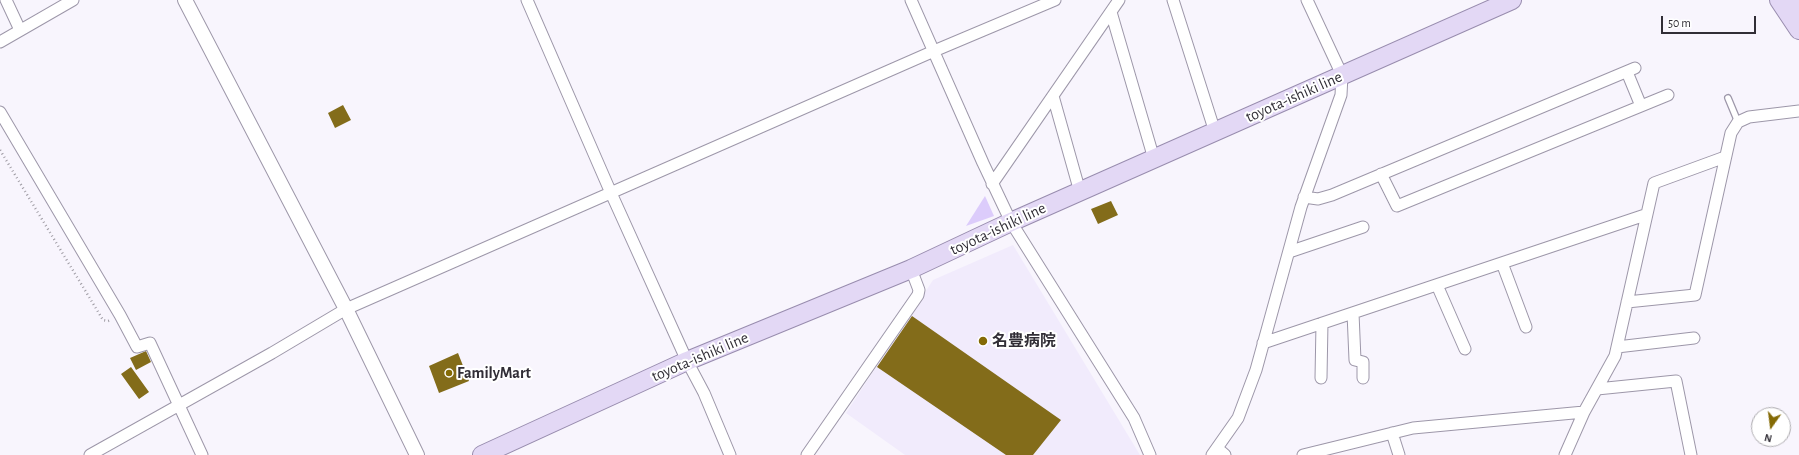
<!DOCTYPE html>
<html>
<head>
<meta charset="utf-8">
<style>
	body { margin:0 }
	#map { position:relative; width:1799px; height:455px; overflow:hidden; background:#f8f5fd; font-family:"Alegreya Sans",sans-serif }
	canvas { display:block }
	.north { position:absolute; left:1751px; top:407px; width:40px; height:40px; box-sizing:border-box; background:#fff; border:1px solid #adabaf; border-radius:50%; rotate:194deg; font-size:11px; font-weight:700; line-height:16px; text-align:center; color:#312e36 }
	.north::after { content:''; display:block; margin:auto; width:14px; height:18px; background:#846a05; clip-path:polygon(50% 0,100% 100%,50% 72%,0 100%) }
	.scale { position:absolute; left:1661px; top:16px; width:95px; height:18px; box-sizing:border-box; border:2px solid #312e36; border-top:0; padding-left:5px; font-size:12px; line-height:14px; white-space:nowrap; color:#312e36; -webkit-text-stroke:3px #fff; paint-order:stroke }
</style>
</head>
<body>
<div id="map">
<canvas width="1799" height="455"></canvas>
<div class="north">N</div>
<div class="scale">50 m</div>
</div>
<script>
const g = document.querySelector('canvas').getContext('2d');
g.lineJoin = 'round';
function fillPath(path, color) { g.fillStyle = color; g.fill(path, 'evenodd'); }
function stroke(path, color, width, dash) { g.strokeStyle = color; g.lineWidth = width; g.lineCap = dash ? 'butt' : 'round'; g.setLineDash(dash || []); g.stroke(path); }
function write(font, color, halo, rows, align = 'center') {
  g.font = font + ' "Alegreya Sans","Noto Sans JP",sans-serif'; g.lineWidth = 4; g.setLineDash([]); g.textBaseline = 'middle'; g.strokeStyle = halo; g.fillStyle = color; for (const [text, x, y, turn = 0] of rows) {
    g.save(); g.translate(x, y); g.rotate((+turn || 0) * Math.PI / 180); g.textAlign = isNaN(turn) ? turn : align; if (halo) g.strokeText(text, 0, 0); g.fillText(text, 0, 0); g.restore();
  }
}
fillPath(new Path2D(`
	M1013,245l127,210h-235l-59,-42 87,-133z`), '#f1ebfc');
fillPath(new Path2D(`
	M985,196l9,20 -28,10z`), '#dcccfb');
fillPath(new Path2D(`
	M343,105l8,15 -16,8 -7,-15z
	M1111,201l7,14 -20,9 -7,-15z
	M912,316l149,104 -28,35h-27l-129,-88z
	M146,351l5,11 -15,8 -6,-12z
	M458,353l11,28 -30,12 -10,-27z
	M131,367l18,25 -10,7 -18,-25z`), '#836c1a');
const service = new Path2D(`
	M1728,98l10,24`);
const minor = new Path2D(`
	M6,0l14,30
	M527,0l84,193 76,168 17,32 26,62
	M911,0l72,163 28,59 123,196 16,37
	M1173,0l42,132
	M1111,12l43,147
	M0,42l73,-42
	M1627,72l14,34
	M1053,96l27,96
	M0,112l120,203 17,32 13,-4 52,112
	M1381,174l16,32 271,-111
	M992,184l127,-184
	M1304,197l14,2 14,-4 303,-127
	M1289,252l74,-25
	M1502,263l24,64
	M1437,285l28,64
	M1627,302l68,-7 36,-162 7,-11 11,-5 50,-6
	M1353,313l2,47 8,2v16
	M1263,343l382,-128
	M1617,347l77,-9
	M1321,378l1,-55
	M1597,389l79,-8 15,74
	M1392,433l7,22
	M1217,448l8,7
	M90,455l182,-102 74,-44 588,-258 121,-51
	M807,455l111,-160 1,-5 -8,-21
	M1212,455l26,-37 18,-48 45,-163 40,-112 1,-20 -35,-75
	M1303,455l110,-27 171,-16
	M1565,455l19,-43 31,-56 39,-173 71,-26`);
const tertiary = new Path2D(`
	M185,0l161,309 71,146`);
const primary = new Path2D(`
	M1779,0l20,30
	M1796,0l3,5
	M482,455l205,-94 224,-92 100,-47 501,-222`);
stroke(service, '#9d97a9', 8);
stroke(minor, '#9d97a9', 13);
stroke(tertiary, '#9d97a9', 16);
stroke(primary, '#988cae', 20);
stroke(new Path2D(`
	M0,150l103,170 5,1 3,-1`), '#a09da5', 2.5, [1, 3]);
stroke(service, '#fff', 5.5);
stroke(minor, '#fff', 11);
stroke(tertiary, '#fff', 14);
stroke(primary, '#e3d8f5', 18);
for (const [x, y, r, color] of [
	[983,341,5,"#846a05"],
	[449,373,4,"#846a05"]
]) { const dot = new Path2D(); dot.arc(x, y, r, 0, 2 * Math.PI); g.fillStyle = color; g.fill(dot); stroke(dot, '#fff', 1.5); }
write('16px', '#312e36', '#fff', [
	["toyota-ishiki line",1294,97,-24],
	["toyota-ishiki line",998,229,-25],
	["toyota-ishiki line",700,357,-23]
]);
write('bold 16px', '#312e36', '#fff', [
	["名豊病院",992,341],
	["FamilyMart",457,373]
], 'left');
</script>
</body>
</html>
